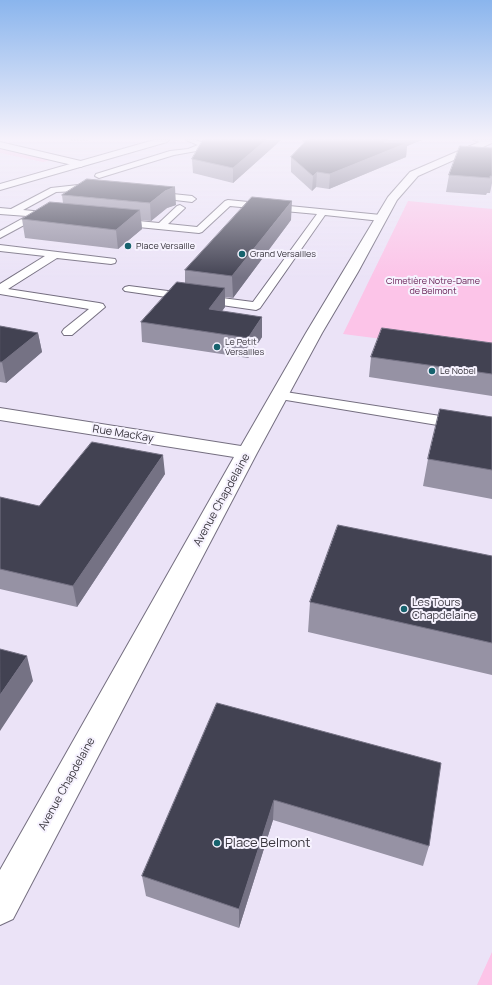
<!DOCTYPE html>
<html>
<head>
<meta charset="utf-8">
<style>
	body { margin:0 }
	canvas { display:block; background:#ebe3f7 }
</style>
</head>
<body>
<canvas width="492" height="985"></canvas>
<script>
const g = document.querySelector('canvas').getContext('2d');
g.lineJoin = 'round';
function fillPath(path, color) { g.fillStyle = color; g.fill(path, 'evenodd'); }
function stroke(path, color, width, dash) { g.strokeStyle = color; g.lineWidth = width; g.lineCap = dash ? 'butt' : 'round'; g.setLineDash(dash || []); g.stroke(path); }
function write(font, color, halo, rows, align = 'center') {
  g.font = font + ' Manrope,sans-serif'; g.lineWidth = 4; g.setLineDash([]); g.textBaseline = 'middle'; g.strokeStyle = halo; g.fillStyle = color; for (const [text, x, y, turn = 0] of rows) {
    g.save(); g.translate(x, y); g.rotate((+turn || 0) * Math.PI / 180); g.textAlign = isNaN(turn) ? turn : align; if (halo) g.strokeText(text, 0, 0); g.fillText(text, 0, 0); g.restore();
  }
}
fillPath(new Path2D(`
	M0,148l51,12 -8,2 -43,-9z
	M408,201l84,8v144l-149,-19z
	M492,952v33h-15z`), '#fcc4e8');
const service = new Path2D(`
	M186,140h10l10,4 -4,6 -28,5 -75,23 -4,-2 1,-2 74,-23 18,-2 10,-4z
	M473,140h14l4,2 -4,2z
	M78,185l16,1 4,3 -4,3 -16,-1 -22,1 -33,18 31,3 3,1 2,2 -2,2 -18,-1 -39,21v-7l27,-15 -27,-2v-6l11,1 40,-21z
	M153,192l39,4 4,3 -4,3 -42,-5 -1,-2z
	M228,200l153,15 5,3 -5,3 -56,-6 -65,93 -4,2 -131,-19 -2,-2 2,-2 4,-1 124,16 64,-88 -87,-8 -28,26 -3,1 -81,-8 -5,-3 5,-3 41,4 18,-17 3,-1 5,3 -17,16 29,3 28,-26z
	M0,245l115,14 1,2 -1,2 -4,1 -54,-6 -49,31 91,14 4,1 2,3 -33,28h-8l-2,-3 2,-3 25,-20 -89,-15v-10l45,-28 -45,-5z
	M279,391l213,33v10l-218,-36 -2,-3 2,-3z`);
const minor = new Path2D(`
	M484,140h8v3l-74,33 -21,24 -39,72 -36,61 -65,120 -244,466 -13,6v-55l234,-413 -234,-37v-12l241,38 65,-113 82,-136 22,-25z
	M0,142l85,20 1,2 -5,3 -81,-19z`);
const secondary = new Path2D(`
	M154,140h15l-2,2 -167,48v-6z`);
stroke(service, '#756f80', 2);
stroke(minor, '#756f80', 2);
stroke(secondary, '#756f80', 2);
stroke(new Path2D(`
	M71,140h17`), '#a59faf', 1, [1.5, 1.5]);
fillPath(service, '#fff');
fillPath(minor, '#fff');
fillPath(secondary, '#fff');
fillPath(new Path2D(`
	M281,140l-48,43 -40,-10 -1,-14z
	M302,140h120l-15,6 -1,11 -77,32 -13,-2 -4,4 -21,-19v-15l13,-14z
	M492,148v35l-2,10h-3l-1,2 -40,-3 3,-17z
	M62,195l114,10 -9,3 -16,13 -10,-1 1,9 -24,20 -93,-11 -3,-19 41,-16z
	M291,220l-58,78 -8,-1v10l-3,4 40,26 -14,21 -106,-16 -1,-20 44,-39v-13z
	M0,326l38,7 4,19 -36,31 -6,-1z
	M492,343v53l-123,-19 2,-20z
	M492,417v82l-69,-13 5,-27z
	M165,474l-88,133 -77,-18v-92l39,9z
	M492,556v119l-184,-43 2,-30z
	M217,703l212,143 -6,20 -150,-46 -34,108 -93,-32 -4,-20z`), '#9692a4');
fillPath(new Path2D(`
	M266,140h15l-48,43v-15z
	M389,140h33l-15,6 -1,11 -77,32 1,-15 54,-32z
	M317,172l-1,15 -4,4 1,-15z
	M175,187l1,18 -9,3 -16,13 -1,-18 15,-12z
	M292,201l-1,19 -58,78 -1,-22z
	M140,210l2,19 -24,20 -2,-19z
	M225,288v19l-16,22v-20z
	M262,317v20l-14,21v-20z
	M38,333l4,19 -36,31 -4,-21z
	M163,455l2,19 -88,133 -4,-21z
	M27,656l6,25 -33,50v-36z
	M274,800l-1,20 -34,108v-19z`), '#757284');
const building = new Path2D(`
	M203,140h63l-33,28 -41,-9z
	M307,140h82l-5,2 23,1 -77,31 -13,-2 -4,4 -22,-19z
	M460,146l32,2v28h-2v2l-41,-3z
	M87,179l88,8 -10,4 -15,12 -88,-8z
	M252,197l40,4 -60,75 -47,-6z
	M50,202l90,8 -24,20 -94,-11z
	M177,282l48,6 -16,21 53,8 -14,21 -107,-16z
	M0,326l38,7 -36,29h-2z
	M382,328l110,15v31l-121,-17z
	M440,409l52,8v53l-64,-11z
	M92,442l71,13 -90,131 -73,-17v-72l39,9z
	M338,525l154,31v87l-182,-41z
	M0,649l27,7 -27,39z
	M217,703l224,60 -12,83 -155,-46 -35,109 -97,-33z`);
fillPath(building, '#424252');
stroke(building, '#757284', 1);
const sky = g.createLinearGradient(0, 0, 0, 278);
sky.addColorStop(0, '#8ab5ed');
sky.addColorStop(0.5, '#f6f2fb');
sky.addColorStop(1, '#f6f2fb00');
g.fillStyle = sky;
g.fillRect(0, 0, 492, 278);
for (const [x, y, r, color] of [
	[128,246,4,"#16626d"],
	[242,254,4,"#16626d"],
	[217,347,4,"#16626d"],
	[432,371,4,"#16626d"],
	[404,609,4,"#16626d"],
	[217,843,4,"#16626d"]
]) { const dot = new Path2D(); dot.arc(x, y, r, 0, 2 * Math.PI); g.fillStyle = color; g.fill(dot); stroke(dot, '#f6f2fe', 1.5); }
write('9px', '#37343c', '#f6f2fe', [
	["Place Versaille",136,246],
	["Grand Versailles",250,254],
	["Le Petit",225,342],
	["Versailles",225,352],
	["Le Nobel",440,371]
], 'left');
write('9px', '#641b50', '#f6f2fe', [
	["Cimetière Notre-Dame",433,281],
	["de Belmont",433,291]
]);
write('11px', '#37343c', '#f6f2fe', [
	["Rue MacKay",123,434,9],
	["Avenue Chapdelaine",222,500,-61],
	["Avenue Chapdelaine",67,784,-61]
]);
write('11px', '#37343c', '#f6f2fe', [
	["Les Tours",412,603],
	["Chapdelaine",412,616]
], 'left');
write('13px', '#37343c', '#f6f2fe', [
	["Place Belmont",225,843]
], 'left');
</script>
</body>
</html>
